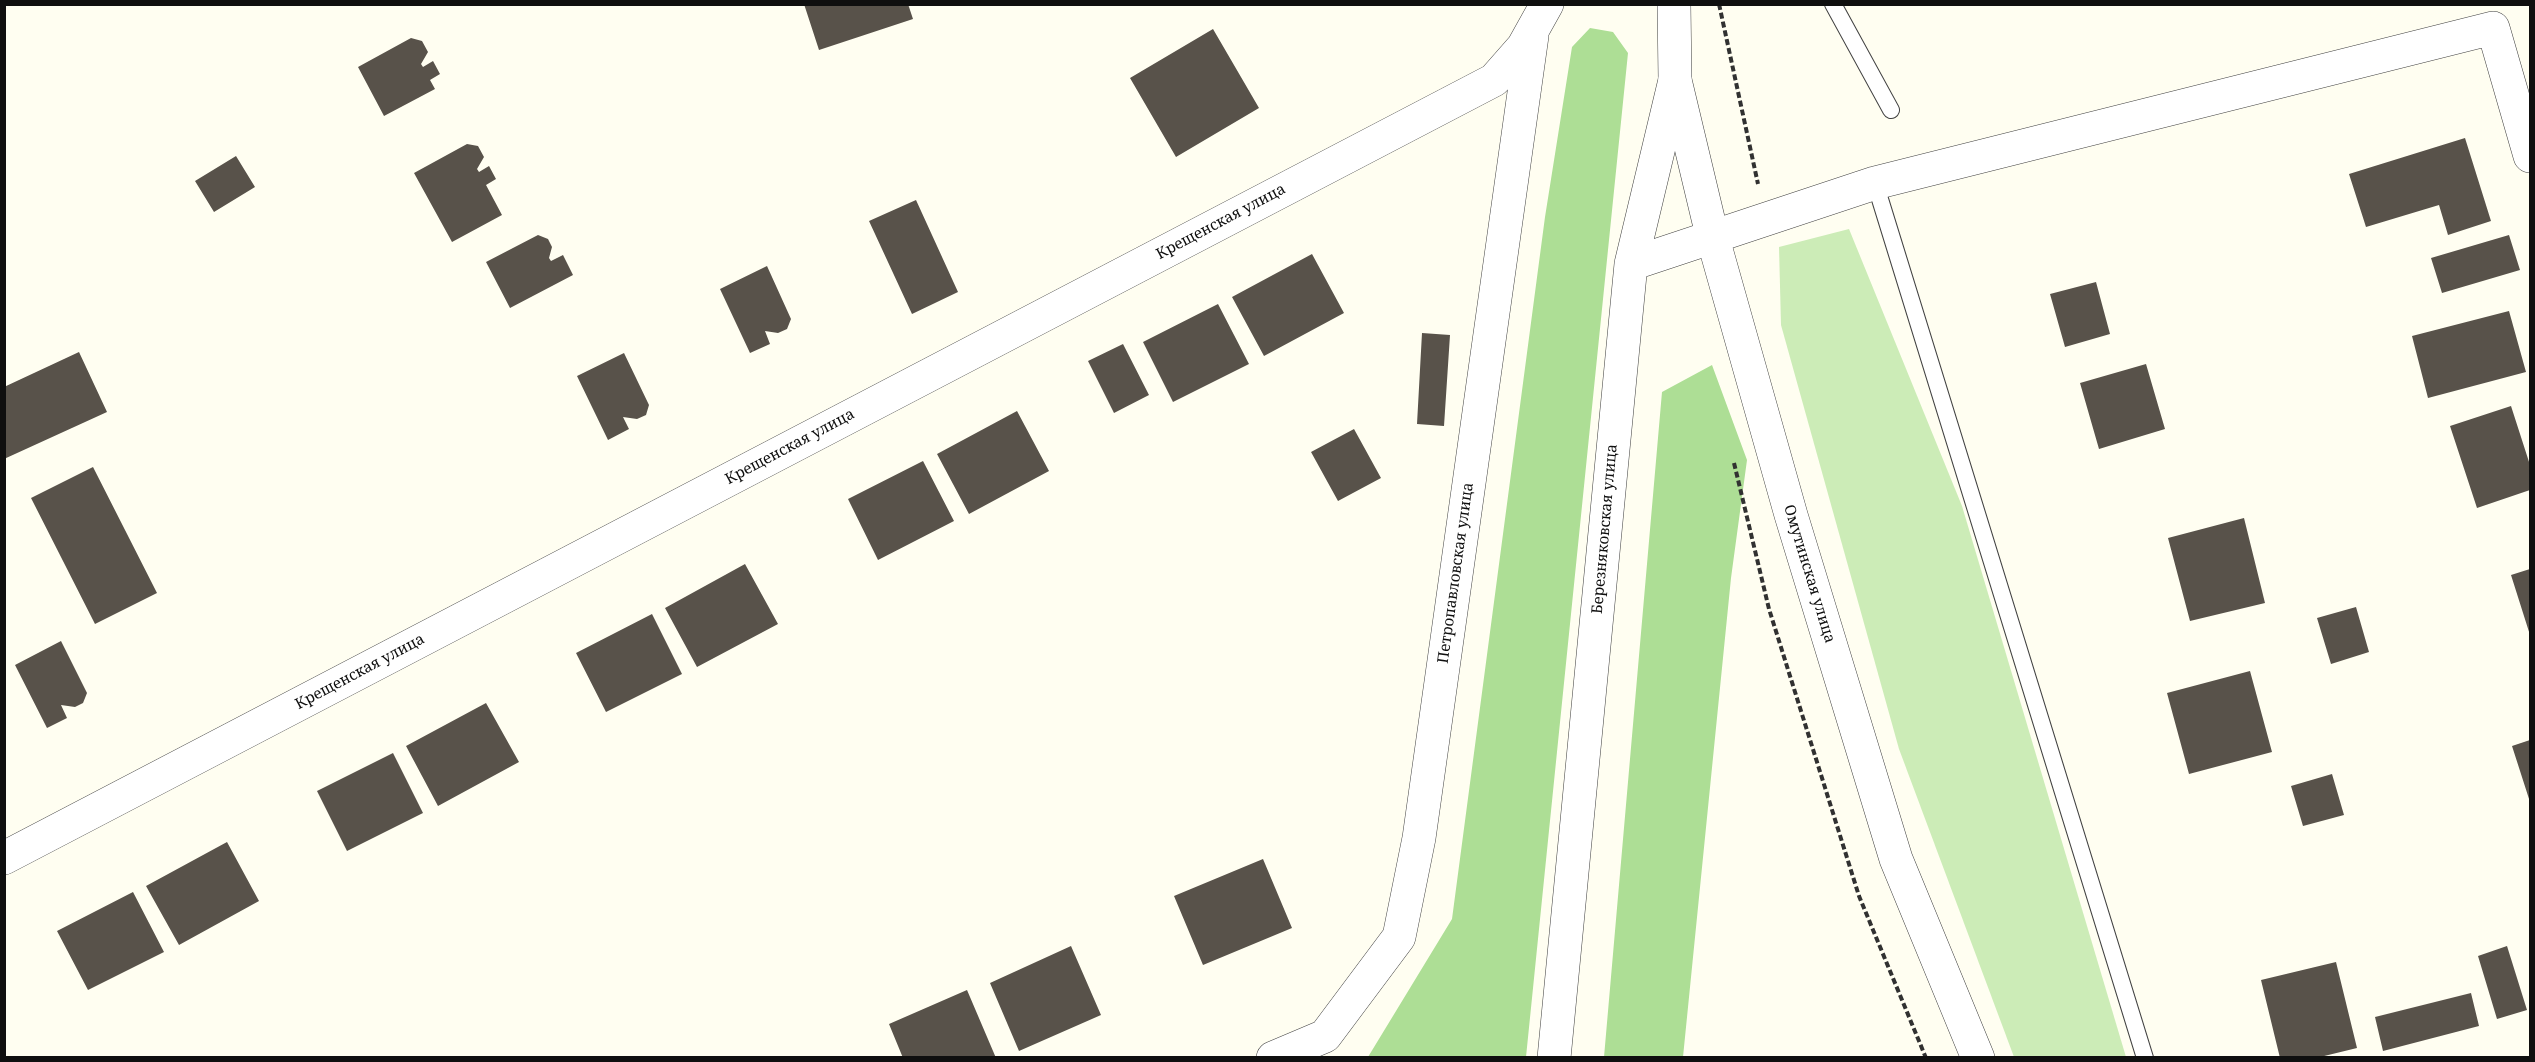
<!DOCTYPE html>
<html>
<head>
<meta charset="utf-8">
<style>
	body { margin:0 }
	#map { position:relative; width:2535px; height:1062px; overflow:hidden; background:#fffef1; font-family:"Noto Serif",serif }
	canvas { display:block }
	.frame { position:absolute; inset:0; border:6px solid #0f0f0f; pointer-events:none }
</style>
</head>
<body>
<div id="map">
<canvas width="2535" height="1062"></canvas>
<div class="frame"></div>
</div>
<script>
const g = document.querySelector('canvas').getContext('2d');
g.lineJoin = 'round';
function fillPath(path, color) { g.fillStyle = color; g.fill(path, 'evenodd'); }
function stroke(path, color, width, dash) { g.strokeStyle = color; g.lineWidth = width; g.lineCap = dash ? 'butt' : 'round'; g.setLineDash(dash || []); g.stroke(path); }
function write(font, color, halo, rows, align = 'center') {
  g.font = font + ' "Noto Serif",serif'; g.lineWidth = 6; g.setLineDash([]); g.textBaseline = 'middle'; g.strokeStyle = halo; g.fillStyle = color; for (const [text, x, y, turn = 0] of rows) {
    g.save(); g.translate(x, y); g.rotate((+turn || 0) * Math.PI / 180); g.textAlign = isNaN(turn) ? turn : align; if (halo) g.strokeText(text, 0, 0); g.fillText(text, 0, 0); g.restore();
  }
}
fillPath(new Path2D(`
	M1849,229l113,277 164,551h-112l-115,-308 -118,-424 -2,-78z`), '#ccecb7');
fillPath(new Path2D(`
	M1590,28l23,4 15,21 -102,1004h-158l84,-138 93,-702 27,-170z
	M1712,365l35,95 -16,118 -48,479h-79l58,-665z`), '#adde95');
fillPath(new Path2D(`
	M804,4h104l5,15 -94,31z
	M1213,29l46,79 -83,49 -46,-79z
	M411,38l11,3 6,11 -7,12 2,3 10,-6 7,13 -10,6 5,9 -51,27 -26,-49z
	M2465,138l26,83 -43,14 -9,-30 -73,22 -17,-53z
	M467,144l11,2 6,11 -7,12 2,3 10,-6 7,13 -10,6 16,30 -50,27 -38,-69z
	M236,156l19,31 -41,25 -19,-31z
	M916,200l42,92 -46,22 -43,-93z
	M538,235l10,4 4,8 -3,11 2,3 12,-6 10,20 -63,33 -24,-46z
	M2509,235l11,35 -78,23 -11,-35z
	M1312,254l32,59 -80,43 -32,-59z
	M767,266l24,53 -4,10 -9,4 -13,-2 5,13 -20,9 -30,-64z
	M2096,282l14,52 -45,13 -15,-53z
	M1218,304l31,60 -76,38 -30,-60z
	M2509,311l17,61 -98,26 -16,-62z
	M1422,333l28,2 -6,91 -27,-2z
	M1123,344l26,51 -35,18 -26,-52z
	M79,352l28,60 -103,47v-72z
	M624,353l25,52 -3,10 -9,4 -14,-2 6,12 -21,11 -31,-64z
	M2146,364l19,65 -66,20 -19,-66z
	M2511,406l19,59v25l-53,18 -27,-82z
	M1017,411l32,60 -80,43 -32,-60z
	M1354,429l27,49 -43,23 -27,-49z
	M923,461l31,60 -76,39 -30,-61z
	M93,467l64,126 -62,31 -64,-126z
	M2244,518l21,85 -75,18 -22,-83z
	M745,564l33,60 -81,43 -32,-59z
	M2530,569v66l-19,-60z
	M2356,607l13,45 -38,12 -14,-46z
	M652,614l30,60 -76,38 -30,-59z
	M61,641l26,52 -4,10 -8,4 -14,-2 6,13 -20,10 -32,-63z
	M2250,671l22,81 -83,22 -22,-81z
	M486,703l33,59 -81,44 -32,-60z
	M2530,740v62l-18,-56z
	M393,753l30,60 -76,38 -30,-60z
	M2332,774l12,41 -41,11 -12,-40z
	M227,842l32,59 -80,44 -33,-59z
	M1263,859l29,69 -89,37 -29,-69z
	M133,892l31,60 -76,38 -31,-59z
	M1071,946l30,69 -82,36 -29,-68z
	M2507,946l20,64 -30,9 -19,-63z
	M2336,962l21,86 -41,10h-36l-19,-78z
	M967,990l29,68h-93l-14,-34z
	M2471,993l8,33 -96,25 -8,-34z`), '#58524a');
const service = new Path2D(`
	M1833,4l58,106
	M1875,183l270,875`);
const minor = new Path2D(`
	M1631,264l244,-81 618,-155 37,128
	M4,858l1490,-778 29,-33 24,-43
	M1273,1058l52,-22 74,-99 20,-99 113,-802
	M1554,1058l77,-794 44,-184`);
const tertiary = new Path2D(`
	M1674,4l1,76 37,155 79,280 105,344 82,199`);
stroke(service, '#424242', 18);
stroke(minor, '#424242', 34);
stroke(tertiary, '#424242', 34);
stroke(new Path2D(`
	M1719,4l39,180
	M1734,463l35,146 90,287 67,162`), '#313131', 4, [6, 3]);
stroke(service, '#fff', 16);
stroke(minor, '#fff', 33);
stroke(tertiary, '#fff', 33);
write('15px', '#0f0f0f', '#fff', [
	["Крещенская улица",1221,222,-28],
	["Крещенская улица",790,447,-28],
	["Березняковская улица",1605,529,-85],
	["Петропавловская улица",1456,573,-82],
	["Омутинская улица",1809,574,73],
	["Крещенская улица",360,672,-28]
]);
</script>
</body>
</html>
